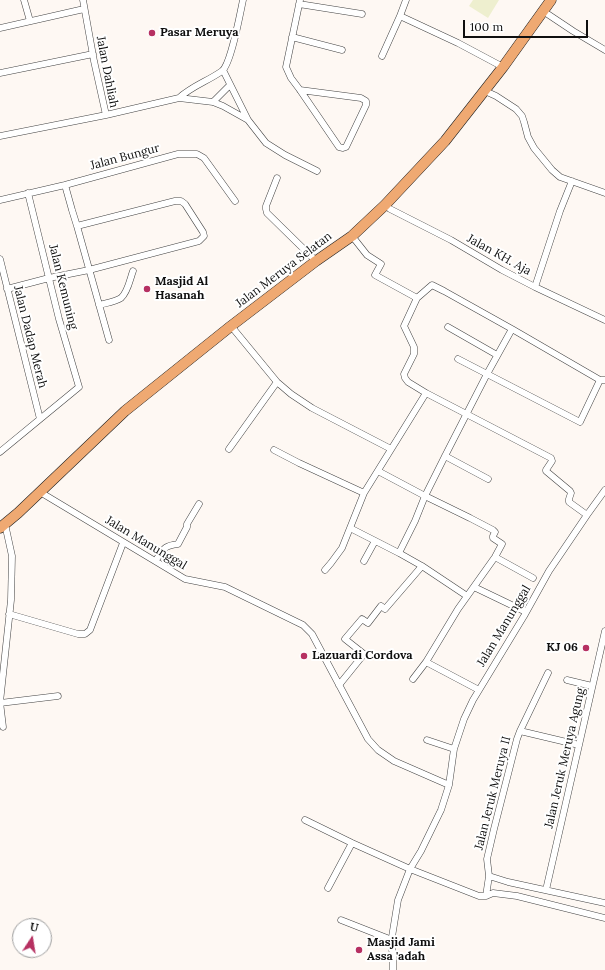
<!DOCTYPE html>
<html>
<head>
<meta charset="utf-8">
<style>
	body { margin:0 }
	#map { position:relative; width:605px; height:970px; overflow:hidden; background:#fef8f3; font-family:Lora,serif }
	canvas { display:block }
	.north { position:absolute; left:12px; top:918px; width:40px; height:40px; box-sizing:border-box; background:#fff; border:1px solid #9f9f9f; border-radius:50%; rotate:12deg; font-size:11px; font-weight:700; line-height:16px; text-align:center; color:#0f0f0f }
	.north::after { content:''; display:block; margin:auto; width:14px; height:18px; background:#b63061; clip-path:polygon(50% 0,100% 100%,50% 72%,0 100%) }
	.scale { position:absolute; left:463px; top:20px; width:125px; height:18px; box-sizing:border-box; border:2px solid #0f0f0f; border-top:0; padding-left:5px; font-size:12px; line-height:14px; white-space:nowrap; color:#0f0f0f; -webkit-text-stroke:3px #fff; paint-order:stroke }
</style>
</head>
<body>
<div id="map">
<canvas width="605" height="970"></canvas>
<div class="north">U</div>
<div class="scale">100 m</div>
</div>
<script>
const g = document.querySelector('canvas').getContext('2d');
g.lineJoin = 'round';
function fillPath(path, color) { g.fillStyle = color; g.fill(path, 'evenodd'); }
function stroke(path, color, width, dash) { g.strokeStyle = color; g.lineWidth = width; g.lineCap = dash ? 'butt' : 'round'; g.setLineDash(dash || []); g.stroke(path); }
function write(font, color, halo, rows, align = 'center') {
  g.font = font + ' Lora,serif'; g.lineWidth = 4; g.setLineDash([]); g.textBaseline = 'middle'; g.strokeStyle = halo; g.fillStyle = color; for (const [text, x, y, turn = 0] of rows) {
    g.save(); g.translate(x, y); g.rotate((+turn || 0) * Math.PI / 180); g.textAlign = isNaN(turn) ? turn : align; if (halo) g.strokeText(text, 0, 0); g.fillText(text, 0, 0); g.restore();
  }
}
fillPath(new Path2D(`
	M473,0h26l-11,18 -19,-12z`), '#eeefcf');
const street = new Path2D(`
	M24,0l6,21
	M300,0l-14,67 5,11 9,12 39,57 4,1 3,-1 20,-42v-4l-5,-3 -61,-8
	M299,4l63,10
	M543,11l30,20 32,19
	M400,16l6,-16
	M0,28l84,-19
	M292,37l50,13
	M382,56l18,-40 58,27 45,24
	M223,70l25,50 18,23 19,12 32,16
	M0,73l93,-19
	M485,91l11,5 20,13 6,7 2,6 4,15 6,11 18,22 8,7 45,16
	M179,98l34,4 10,4 25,14
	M213,102l17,-17
	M106,115l73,-17c13,-12 29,-17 43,-27 9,-7 18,-57 21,-71
	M0,136l106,-21 -12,-54 -11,-61
	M277,178l-11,28v3l1,4 49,48
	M65,185l7,25 5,16 32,114
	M0,200l65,-15 113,-31h19l7,4 31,43
	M385,205l5,4 61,31 51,30 33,17 70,33
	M352,236l15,19 14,9 -6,11 42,23
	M0,259l40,160
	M535,287l25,-76 12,-30
	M7,289l42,-11 40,-8 110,-29 5,-5 -1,-4 -18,-28 -4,-3h-6l-98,25
	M99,305c7,-2 16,-3 22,-7 7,-6 9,-19 12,-27
	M231,326l46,56 14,12 21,14 79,41
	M448,327l49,28
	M458,359l122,63 20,-42
	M426,393l-18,-11 -3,-4 -1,-4 10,-20v-7l-10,-21 13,-28 15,-13 12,6 68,38
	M229,449l48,-67
	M274,450l25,13 65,30
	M0,452l79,-65 -20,-68 -31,-126
	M445,456l43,23
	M378,471l47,25 45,22 23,12 2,2 -2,4v2l9,6 -7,13 -37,52 -32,53 -13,17
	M40,492l145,87 40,8 78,38 9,9 56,105 10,11 16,11 55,24
	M350,528l49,25
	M495,557l38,21
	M156,560c8,-11 7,-14 22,-16l9,-17v-3l12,-20
	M364,561l11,-20
	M325,570l6,-7 11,-15 22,-55 62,-100 125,65 1,3 -6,9v1l24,20 1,2 -2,6v3l18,13
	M474,587l52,25
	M467,596l-45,-30 -23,-13 16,-32 10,-25 20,-40 42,-82 25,-45 88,51h5
	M9,614l69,20h7l5,-4 33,-87
	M426,662l53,28
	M567,680l25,6
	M339,685l25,-31 -19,-15 17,-20 6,4 13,-17 4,3 37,-43
	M0,703l58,-7
	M3,727l-3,-25 11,-102 1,-44 -7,-32
	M520,731l59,14
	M427,740l27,9
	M305,820l47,23 58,26 69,27h7l7,-3 24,3 88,22
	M489,876l19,6 97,21
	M328,888l24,-45
	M546,890l59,-259
	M486,896l3,-20 -2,-17 7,-30 23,-90 3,-8 28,-58
	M341,920l51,20
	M393,970v-14l-2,-13 7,-43 12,-31 11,-18 20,-41 8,-25 5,-36 10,-30 9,-19 51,-84 25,-45 38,-56 18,-25`);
const primary = new Path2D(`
	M0,528l18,-15 107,-102 106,-85 85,-65 36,-25 33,-31 60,-64 58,-74 48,-67`);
stroke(street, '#424242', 7);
stroke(primary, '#202020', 11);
stroke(street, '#fff', 6);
stroke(primary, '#efa972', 10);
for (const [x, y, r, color] of [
	[152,33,4,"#b63061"],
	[147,289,4,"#b63061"],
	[586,648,4,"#b63061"],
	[304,656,4,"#b63061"],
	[359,950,4,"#b63061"]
]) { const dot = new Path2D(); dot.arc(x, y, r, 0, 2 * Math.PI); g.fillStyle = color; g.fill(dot); stroke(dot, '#fff', 1.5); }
write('bold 12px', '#0f0f0f', '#fff', [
	["Pasar Meruya",160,33],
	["Masjid Al",155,282],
	["Hasanah",155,296],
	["KJ 06",578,648,"right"],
	["Lazuardi Cordova",312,656],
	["Masjid Jami",367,943],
	["Assa 'adah",367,957]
], 'left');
write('12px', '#0f0f0f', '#fff', [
	["Jalan Dahliah",107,72,79],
	["Jalan Bungur",125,157,-15],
	["Jalan KH. Aja",499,255,29],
	["Jalan Meruya Selatan",284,270,-37],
	["Jalan Kemuning",63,287,76],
	["Jalan Dadap Merah",30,337,76],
	["Jalan Manunggal",146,543,31],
	["Jalan Manunggal",504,626,-59],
	["Jalan Jeruk Meruya Agung",565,758,-77],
	["Jalan Jeruk Meruya II",493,793,-76]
]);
</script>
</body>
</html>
